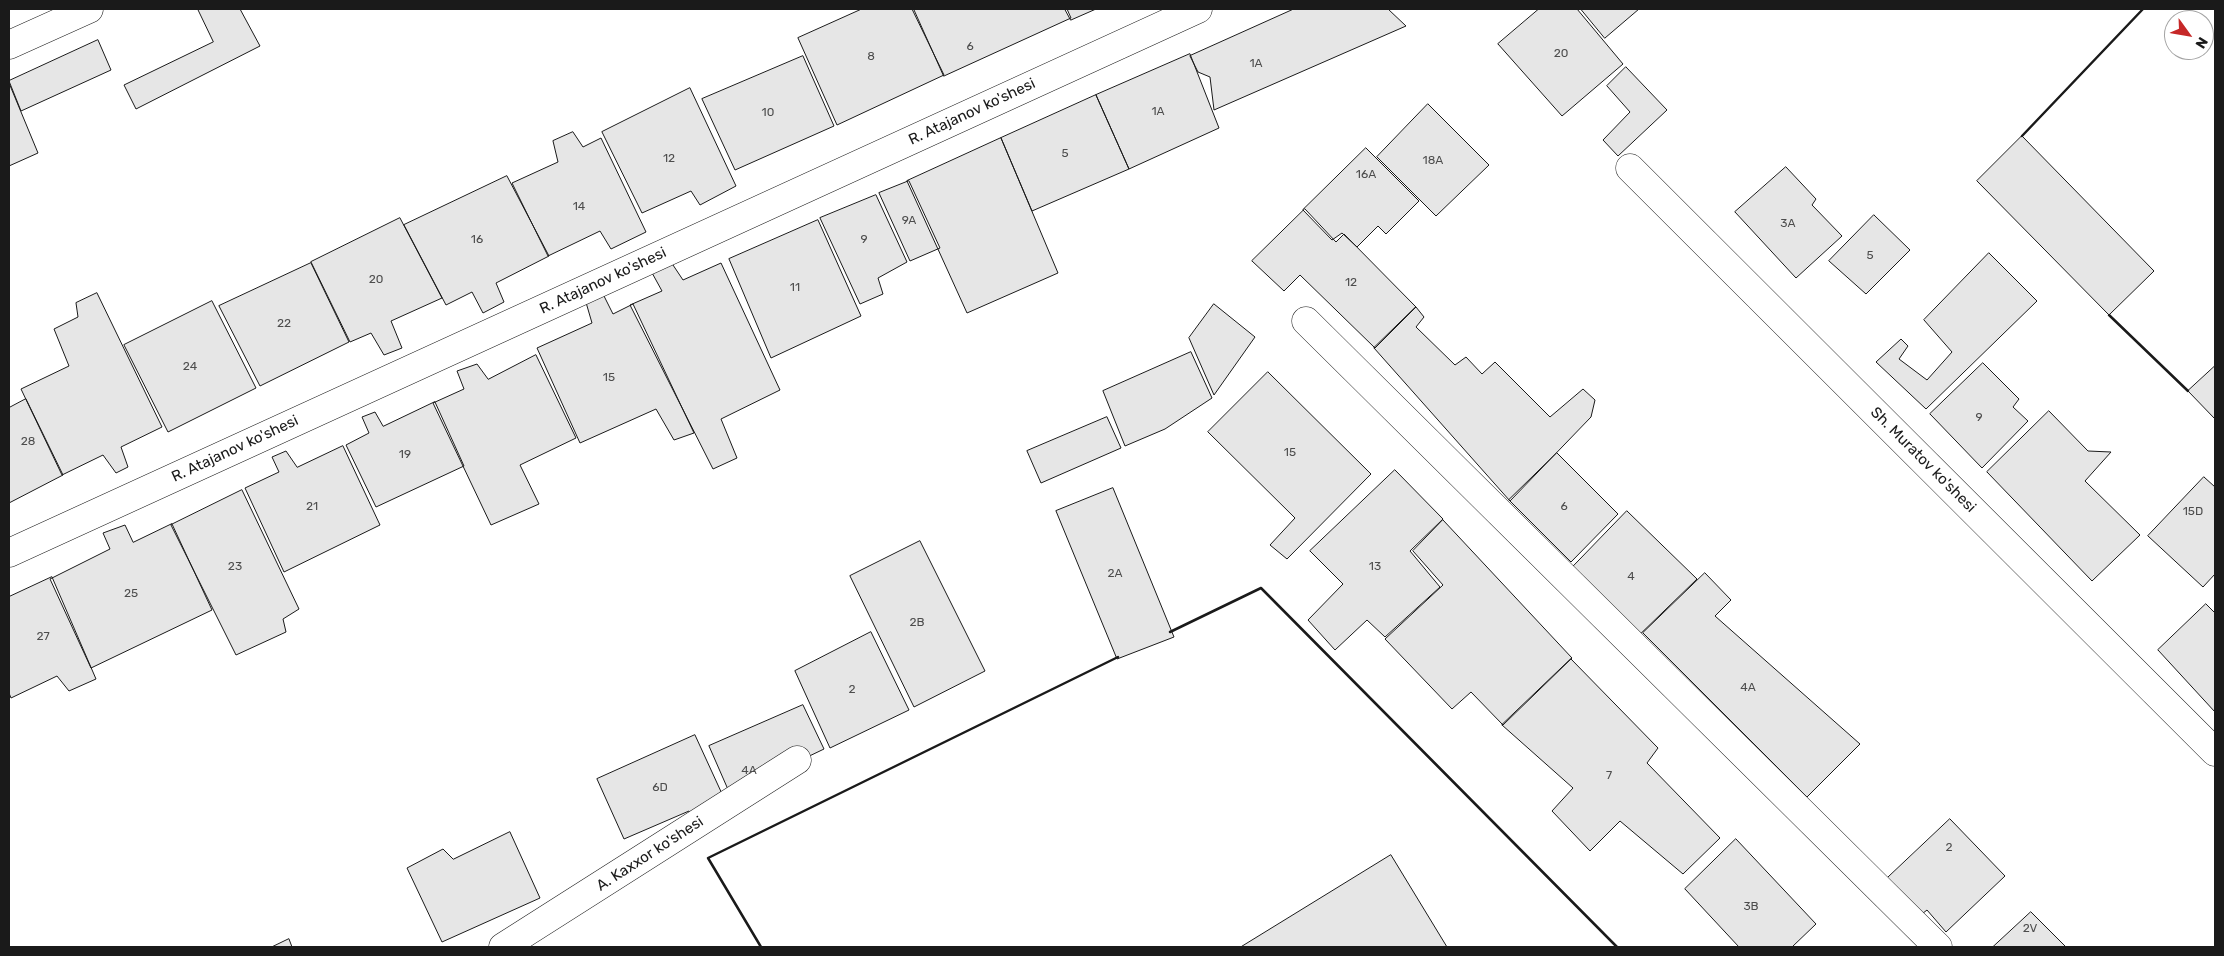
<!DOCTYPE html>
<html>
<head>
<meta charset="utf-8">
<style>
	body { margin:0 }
	#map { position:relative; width:2224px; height:956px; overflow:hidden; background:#fff; font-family:Rubik,sans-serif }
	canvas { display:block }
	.frame { position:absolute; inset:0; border:10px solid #1a1a1a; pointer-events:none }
	.north { position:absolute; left:2164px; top:10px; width:50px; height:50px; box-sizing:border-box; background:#fff; border:1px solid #a3a3a3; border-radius:50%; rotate:122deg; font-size:14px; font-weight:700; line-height:20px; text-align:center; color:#1a1a1a }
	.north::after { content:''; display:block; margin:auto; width:18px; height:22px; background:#c62828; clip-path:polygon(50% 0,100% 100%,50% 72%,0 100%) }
</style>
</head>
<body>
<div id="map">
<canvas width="2224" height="956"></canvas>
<div class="frame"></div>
<div class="north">N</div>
</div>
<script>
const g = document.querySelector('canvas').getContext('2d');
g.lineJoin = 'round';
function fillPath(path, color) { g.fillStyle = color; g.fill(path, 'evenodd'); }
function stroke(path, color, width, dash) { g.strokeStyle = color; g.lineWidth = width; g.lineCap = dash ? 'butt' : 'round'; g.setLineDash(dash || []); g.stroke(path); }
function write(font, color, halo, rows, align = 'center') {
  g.font = font + ' Rubik,sans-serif'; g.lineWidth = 4; g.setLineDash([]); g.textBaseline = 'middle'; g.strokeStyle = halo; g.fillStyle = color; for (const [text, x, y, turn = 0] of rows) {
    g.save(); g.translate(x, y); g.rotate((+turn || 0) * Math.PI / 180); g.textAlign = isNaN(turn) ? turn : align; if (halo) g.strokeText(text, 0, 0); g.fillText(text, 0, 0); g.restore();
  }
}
const building = new Path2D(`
	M198,9h42l20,37 -124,63 -12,-24 89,-43z
	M862,9h50l32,66 -107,50 -39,-87z
	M914,9h153l4,9 -127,58z
	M1065,9h31l-25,11z
	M1294,9h94l18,17 -192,84 -4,-33 -12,-5 -8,-16z
	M1539,9h38l46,55 -61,52 -64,-72z
	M1581,9h58l-34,29z
	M98,40l13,30 -90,41 -12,-30z
	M1190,54l29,74 -90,41 -33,-74z
	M803,56l31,70 -99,44 -33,-71z
	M1626,67l41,43 -49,46 -15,-16 27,-28 -23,-26z
	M9,83l29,70 -29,13z
	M690,88l46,98 -36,19 -9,-14 -49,22 -40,-81z
	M1096,95l33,74 -97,42 -31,-73z
	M1428,104l61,61 -53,51 -59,-59z
	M573,132l10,15 18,-9 45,94 -35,17 -11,-18 -52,25 -36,-73 46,-21 -5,-21z
	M2022,136l132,135 -45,44 -132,-134z
	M1001,138l57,135 -91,40 -60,-132z
	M1366,148l53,53 -33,33 -8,-8 -21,21 -15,-14 -10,7 -29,-30z
	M1786,167l30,32 -4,6 30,31 -46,42 -61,-66z
	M507,176l42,80 -53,27 8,19 -21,11 -11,-21 -26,13 -42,-80z
	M909,181l31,67 -30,13 -31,-68z
	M876,195l31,67 -29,16 5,16 -23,10 -40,-86z
	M1305,209l31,33 8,-8 72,73 -41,41 -75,-73 -16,16 -32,-30z
	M1874,215l36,35 -44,44 -37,-33z
	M400,218l42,80 -51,23 11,27 -18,7 -13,-22 -21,9 -39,-80z
	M818,220l43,96 -90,42 -42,-99z
	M1989,253l48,48 -111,108 -50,-47 25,-23 7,7 -9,13 28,21 25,-28 -28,-32z
	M671,262l12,18 38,-17 59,127 -59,29 16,39 -24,11 -83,-164 32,-14 -11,-20z
	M311,263l38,79 -89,44 -41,-80z
	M602,292l11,22 20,-10 61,129 -20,7 -18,-31 -76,34 -43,-95 55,-25 -7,-24z
	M97,293l65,134 -41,20 7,20 -12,6 -13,-18 -41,20 -41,-86 48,-23 -15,-37 24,-12 -2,-14z
	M212,301l44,87 -88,44 -44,-87z
	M1214,304l41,33 -41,58 -25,-57z
	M1416,307l8,10 -8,10 39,38 11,-8 16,17 13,-12 55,55 33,-28 12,11 -4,17 -81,84 -136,-153z
	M1191,352l21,46 -47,31 -40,17 -22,-55z
	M536,355l40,83 -56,27 19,39 -48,21 -58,-122 31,-14 -7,-18 20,-7 11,15z
	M1983,363l36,36 -6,8 15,14 -46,47 -52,-54z
	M2215,366v53l-27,-28z
	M1268,372l103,102 -84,85 -17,-14 25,-27 -87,-86z
	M26,399l37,76 -54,28v-95z
	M435,402l29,64 -88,41 -30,-62 23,-12 -7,-16 13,-5 8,14z
	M2049,411l39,40 23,1 -26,29 55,54 -48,46 -105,-109z
	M1107,417l14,31 -80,35 -14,-32z
	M343,446l37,79 -96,47 -39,-84 34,-16 -7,-15 14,-6 11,16z
	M1557,453l61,61 -47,48 -62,-62z
	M1395,470l48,49 -33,32 30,36 -55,50 -18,-17 -32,30 -27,-30 35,-36 -33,-33z
	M2204,477l11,10v87l-12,13 -55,-51z
	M1113,488l61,149 -57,22 -61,-148z
	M242,490l57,119 -16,10 3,13 -50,23 -65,-130z
	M1627,511l70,68 -66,64 -65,-69z
	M1443,520l129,138 -69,67 -32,-33 -19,17 -67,-70 58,-54 -30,-34z
	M172,524l40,86 -121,58 -41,-89 60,-30 -7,-16 22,-8 8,17z
	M920,541l65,130 -71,36 -64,-131z
	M1705,573l26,27 -16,16 145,128 -53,53 -164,-164z
	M52,577l44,102 -27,12 -12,-15 -46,22 -2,-5v-96z
	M2206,604l9,9v99l-57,-62z
	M871,632l38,78 -79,38 -35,-77z
	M1571,659l87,89 -11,15 73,75 -37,36 -63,-53 -30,30 -38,-40 21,-23 -71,-63z
	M803,705l21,44 -94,45 -21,-48z
	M695,735l28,61 -25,30 -9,-15 -65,28 -27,-60z
	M1950,819l55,57 -59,56 -19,-22 -14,11 -35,-34z
	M510,832l30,66 -98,44 -35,-74 36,-19 10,10z
	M1736,839l80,85 -24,23h-53l-54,-58z
	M1391,855l56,92h-206z
	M2031,912l35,35h-73z
	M289,939l3,8h-20z`);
fillPath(building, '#e6e6e6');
stroke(building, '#1a1a1a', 1);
const minor = new Path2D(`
	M9,45l80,-36
	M1630,168l585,584
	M1306,321l632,626
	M9,553l1189,-544
	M503,947l294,-187`);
stroke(minor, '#1a1a1a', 29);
stroke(minor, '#fff', 28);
stroke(new Path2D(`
	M2022,136l121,-127
	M2109,315l79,76
	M1170,632l91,-44 356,359
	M761,947l-53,-89 410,-201`), '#1a1a1a', 2.5);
write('12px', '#4d4d4d', null, [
	["6",970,47],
	["20",1561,54],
	["8",871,57],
	["1A",1256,64],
	["1A",1158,112],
	["10",768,113],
	["5",1065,154],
	["12",669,159],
	["18A",1433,161],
	["16A",1366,175],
	["14",579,207],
	["9A",909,221],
	["3A",1788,224],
	["16",477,240],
	["9",864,240],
	["5",1870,256],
	["20",376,280],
	["12",1351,283],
	["11",795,288],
	["22",284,324],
	["24",190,367],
	["15",609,378],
	["9",1979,418],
	["28",28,442],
	["15",1290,453],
	["19",405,455],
	["21",312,507],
	["6",1564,507],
	["15D",2193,512],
	["23",235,567],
	["13",1375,567],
	["2A",1115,574],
	["4",1631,577],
	["25",131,594],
	["2B",917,623],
	["27",43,637],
	["4A",1748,688],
	["2",852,690],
	["4A",749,771],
	["7",1609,776],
	["6D",660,788],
	["2",1949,848],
	["3B",1751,907],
	["2V",2030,929]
]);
write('15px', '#1a1a1a', '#fff', [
	["R. Atajanov ko'shesi",972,112,-25],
	["R. Atajanov ko'shesi",603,281,-25],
	["R. Atajanov ko'shesi",235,449,-25],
	["Sh. Muratov ko'shesi",1923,460,45],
	["A. Kaxxor ko'shesi",650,854,-33]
]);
</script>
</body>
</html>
